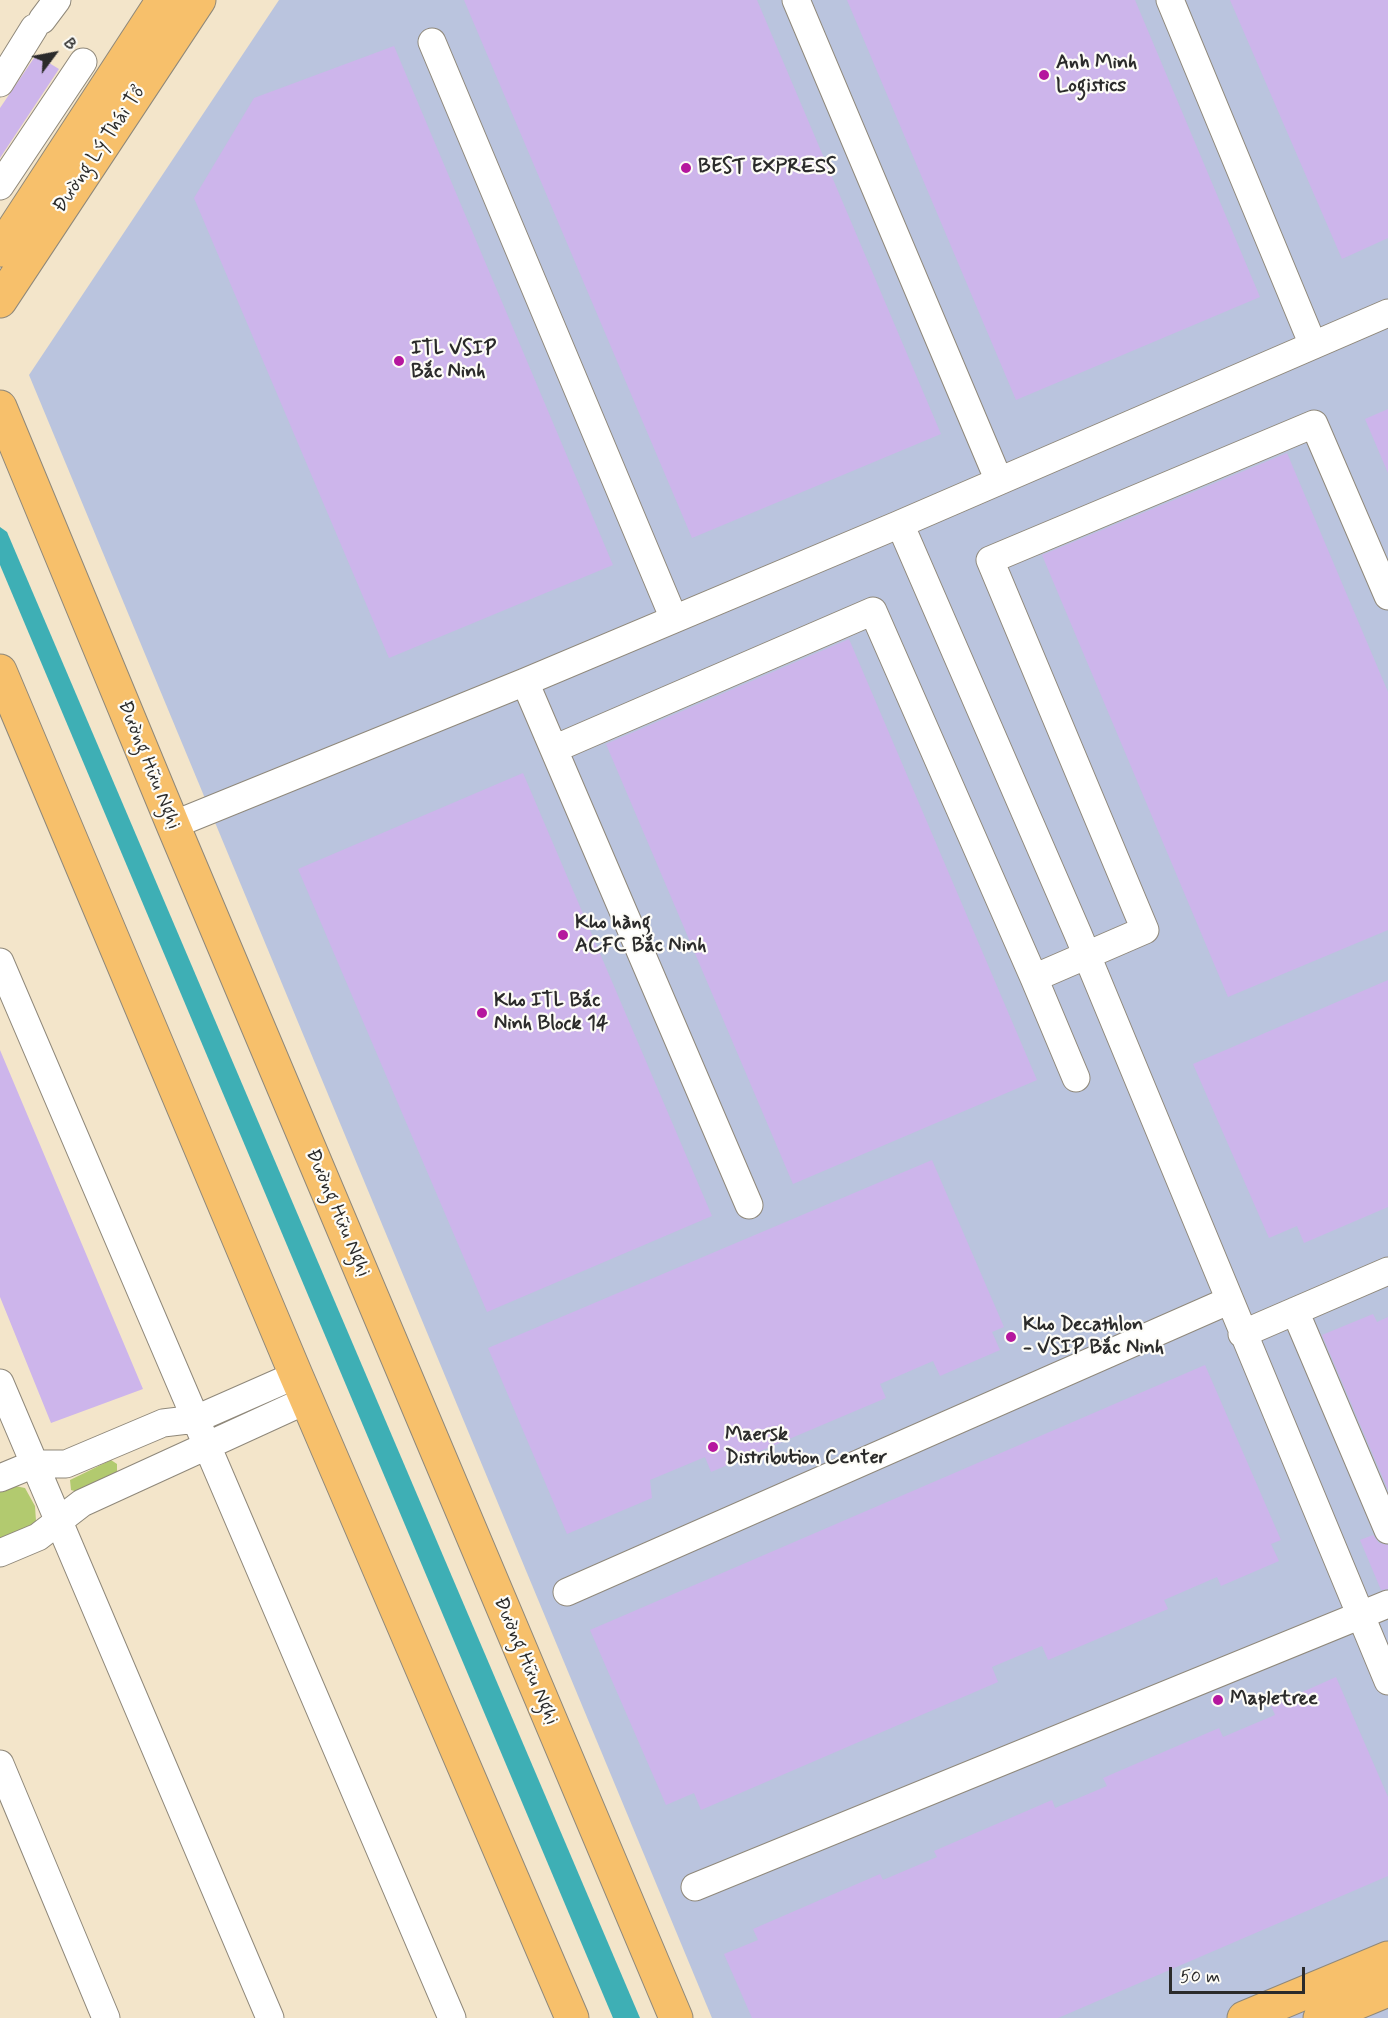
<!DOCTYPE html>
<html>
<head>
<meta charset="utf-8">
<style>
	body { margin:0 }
	#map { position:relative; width:1388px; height:2018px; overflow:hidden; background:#f3e5ca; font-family:Mynerve,sans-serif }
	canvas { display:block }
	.north { position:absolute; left:24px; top:24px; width:60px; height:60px; -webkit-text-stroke:4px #fdfcf7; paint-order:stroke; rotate:58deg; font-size:16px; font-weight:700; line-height:24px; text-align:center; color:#2b2b2b }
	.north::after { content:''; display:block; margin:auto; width:21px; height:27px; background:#2b2b2b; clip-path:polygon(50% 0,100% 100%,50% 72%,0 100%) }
	.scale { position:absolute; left:1169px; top:1967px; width:136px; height:27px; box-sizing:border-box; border:3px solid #2b2b2b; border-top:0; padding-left:8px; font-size:18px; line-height:21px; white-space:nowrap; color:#2b2b2b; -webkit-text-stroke:4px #fdfcf7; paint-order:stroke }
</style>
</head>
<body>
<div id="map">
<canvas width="1388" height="2018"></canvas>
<div class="north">B</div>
<div class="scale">50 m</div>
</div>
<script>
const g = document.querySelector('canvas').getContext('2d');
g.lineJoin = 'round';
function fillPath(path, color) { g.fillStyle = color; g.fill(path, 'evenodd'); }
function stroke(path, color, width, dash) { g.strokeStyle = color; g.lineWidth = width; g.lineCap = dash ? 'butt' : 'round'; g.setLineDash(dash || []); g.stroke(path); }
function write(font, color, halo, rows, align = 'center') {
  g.font = font + ' Mynerve,sans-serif'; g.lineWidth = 4.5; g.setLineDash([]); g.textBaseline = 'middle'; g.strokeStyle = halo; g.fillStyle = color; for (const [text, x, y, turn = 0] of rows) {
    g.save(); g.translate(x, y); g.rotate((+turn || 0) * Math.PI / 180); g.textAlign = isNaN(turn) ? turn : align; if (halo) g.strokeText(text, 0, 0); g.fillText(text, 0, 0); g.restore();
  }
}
fillPath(new Path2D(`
	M279,0h1109v2018h-676l-683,-1643z`), '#bac4de');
fillPath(new Path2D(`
	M111,1460l6,4v10l-39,18 -7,-2 -1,-10z
	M15,1486l10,2 10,18 1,15 -6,5 -30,15v-49z`), '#b2ca6f');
fillPath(new Path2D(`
	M0,527l7,5 633,1486h-27l-613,-1453z`), '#3eafb5');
fillPath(new Path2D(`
	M464,0h293l184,434 -249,104z
	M847,0h288l125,297 -244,103z
	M1230,0h158v238l-46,21z
	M394,46l219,519 -224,93 -195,-460 60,-100z
	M36,55l23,14 -59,89v-50z
	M1388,409v64l-23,-54z
	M1287,453l101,239v238l-160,67 -186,-442z
	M849,639l188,441 -244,104 -187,-440z
	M523,773l189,443 -225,96 -189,-443z
	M1388,980v227l-84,36 -7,-17 -28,12 -76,-174z
	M0,1050l143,339 -92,34 -51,-126z
	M932,1160l72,167 -12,5 8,18 -60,26 -7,-15 -53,23 6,14 -175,74 -6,-15 -55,23 2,18 -85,36 -79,-186z
	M1373,1314l4,8 11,-5v173l-66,-155z
	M1205,1365l76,175 -10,4 8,17 -58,25 -4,-9 -53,23 4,9 -120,51 -6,-14 -50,21 6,15 -297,128 -7,-17 -28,12 -76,-175z
	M1373,1535l6,8 9,2v44l-7,1 -21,-50z
	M1336,1677l52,120v79l-330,142h-306l-28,-64 34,-14 -5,-11 127,-55 3,6 54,-23 -3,-6 118,-51 3,8 52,-22 -4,-8 116,-50 4,9 52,-22 -4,-9z`), '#cdb5eb');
const minor = new Path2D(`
	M796,0l203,481
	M1170,0l143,345
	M42,20l15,-20
	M432,42l242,577
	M0,83l34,-55
	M0,186l83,-124
	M900,524l488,-211
	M525,682l224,523
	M554,749l319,-138 161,367 111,-48 -155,-370 324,-136 74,172
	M173,825l352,-143 375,-158 178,410 310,747
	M0,962l452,1056
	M1034,978l42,100
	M1295,1311l93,219
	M1242,1334l146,-63
	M0,1383l270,635
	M0,1478l34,-14h32l97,-41 33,-4 100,-44
	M0,1553l38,-16 44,-34 225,-103
	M567,1592l661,-291
	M0,1764l106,254
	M695,1887l693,-283`);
const major = new Path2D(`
	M0,250l163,-250
	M0,301l199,-301
	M0,407l173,418 503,1193
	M0,671l296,704 276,643
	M1244,2018l144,-60
	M1320,2018l68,-28`);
stroke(minor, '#8f887a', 29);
stroke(major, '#8f887a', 35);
stroke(minor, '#fff', 27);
stroke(major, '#f7c06b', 33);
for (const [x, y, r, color] of [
	[1044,75,6,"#b5179e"],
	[686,168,6,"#b5179e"],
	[399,361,6,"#b5179e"],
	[563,935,6,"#b5179e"],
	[482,1013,6,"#b5179e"],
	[1011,1337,6,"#b5179e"],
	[713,1447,6,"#b5179e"],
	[1218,1700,6,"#b5179e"]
]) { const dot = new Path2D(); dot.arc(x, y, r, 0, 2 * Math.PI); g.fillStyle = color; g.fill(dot); stroke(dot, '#fdfcf7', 2); }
write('bold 20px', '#2b2b2b', '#fdfcf7', [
	["Anh Minh",1056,64],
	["Logistics",1056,87],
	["BEST EXPRESS",698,168],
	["ITL VSIP",411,350],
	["Bắc Ninh",411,373],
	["Kho hàng",575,924],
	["ACFC Bắc Ninh",575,947],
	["Kho ITL Bắc",494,1002],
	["Ninh Block 14",494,1025],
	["Kho Decathlon",1023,1326],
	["- VSIP Bắc Ninh",1023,1349],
	["Maersk",725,1436],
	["Distribution Center",725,1459],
	["Mapletree",1230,1700]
], 'left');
write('20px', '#2b2b2b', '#fdfcf7', [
	["Đường Lý Thái Tổ",100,150,-56],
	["Đường Hữu Nghị",148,765,68],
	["Đường Hữu Nghị",337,1213,67],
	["Đường Hữu Nghị",525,1661,67]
]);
</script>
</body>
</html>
